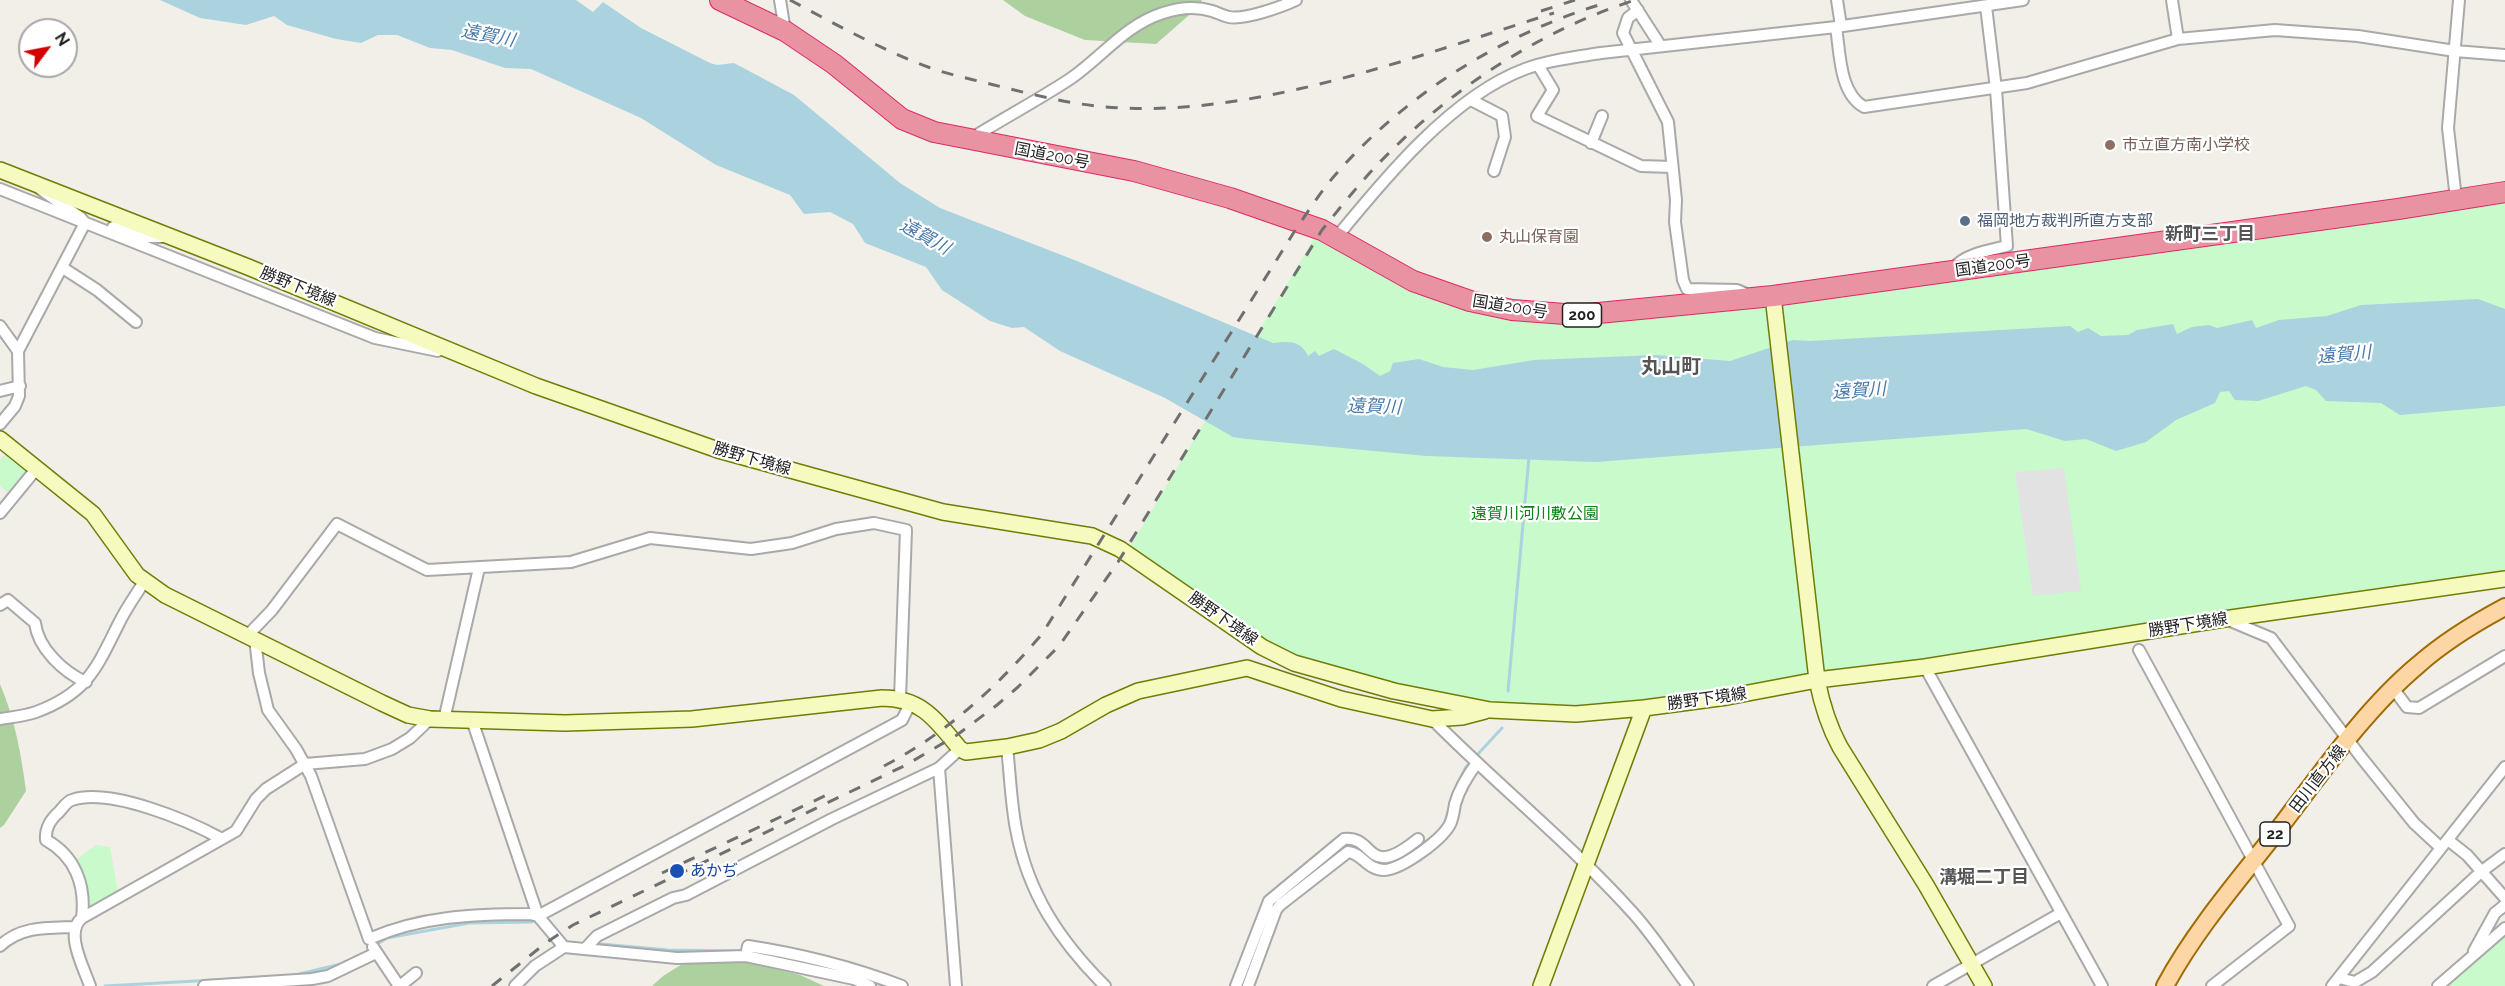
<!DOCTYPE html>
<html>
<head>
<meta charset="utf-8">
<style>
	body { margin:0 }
	#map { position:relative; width:2505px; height:986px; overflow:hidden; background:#f2efe9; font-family:Raleway,sans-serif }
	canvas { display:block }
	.north { position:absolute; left:18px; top:18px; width:60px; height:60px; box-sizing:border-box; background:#fff; border:2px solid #a7a7a7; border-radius:50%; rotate:58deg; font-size:16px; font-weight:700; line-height:24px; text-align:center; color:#222 }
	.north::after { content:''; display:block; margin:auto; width:21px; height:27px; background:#d40000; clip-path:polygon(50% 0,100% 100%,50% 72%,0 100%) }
</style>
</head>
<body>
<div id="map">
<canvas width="2505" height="986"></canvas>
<div class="north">N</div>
</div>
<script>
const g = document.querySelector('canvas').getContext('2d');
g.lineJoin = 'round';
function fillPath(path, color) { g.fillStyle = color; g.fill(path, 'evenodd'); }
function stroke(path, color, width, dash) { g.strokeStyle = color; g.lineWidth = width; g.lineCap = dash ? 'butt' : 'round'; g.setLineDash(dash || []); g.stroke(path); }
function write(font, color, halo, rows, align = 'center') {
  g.font = font + ' Raleway,"Noto Sans JP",sans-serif'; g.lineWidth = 4.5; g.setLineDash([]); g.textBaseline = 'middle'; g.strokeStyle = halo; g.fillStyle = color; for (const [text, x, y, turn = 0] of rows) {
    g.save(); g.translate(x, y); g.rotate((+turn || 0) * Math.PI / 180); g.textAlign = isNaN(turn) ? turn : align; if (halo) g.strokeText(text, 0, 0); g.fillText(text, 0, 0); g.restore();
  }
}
fillPath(new Path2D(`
	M1003,0h199l-7,10 -39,34 -71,-4 -60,-24z
	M0,684c15,35 21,70 26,107l-22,34 -4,3z
	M725,956l75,19 24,11h-172l11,-10 29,-18z`), '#add19e');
fillPath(new Path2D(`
	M2505,203v368l-713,108 -217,29 -63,-1 -120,-21 -94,-28 -41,-21 -127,-90 185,-310 35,21 55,29 64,22 316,-7z
	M5,454l23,17 -19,23 -9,-8v-26z
	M96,845l14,2 8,45 -27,18 -3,-3 -5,-31 -9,-15z
	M2505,937v49h-57z`), '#c8facc');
fillPath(new Path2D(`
	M2064,468l17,123 -48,5 -18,-124z`), '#e2e2e2');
fillPath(new Path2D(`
	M160,0h416l17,12 10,-10 38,26 69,35 7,2 17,-2 60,32 106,88 40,25 137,53 196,82c15,-2 28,-3 35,13l7,-5 4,5 15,-7 29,15 17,12 10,-5 3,-8 26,-4 24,8 30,3 61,-10 122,-5 74,6 63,-21 17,1 260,-15 8,6 10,-4 13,8 27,-1 9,-5 36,-6 4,10 15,-7 17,-2 8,3 35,-8 4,8 23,-8 48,-4 34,-11 117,-6 27,10v97l-105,9 -19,-12 -55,-2 -10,-11 -10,-4 -48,15 -23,-1 -6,-9 -9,1 -5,11 -39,17 -30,22 -30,9 -30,-12 -21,2 -39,-12 -430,33 -169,-6 -180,-17 -14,-2 -68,-39 -105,-47 -36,-24 -12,1 -22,-7 -48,-31 -16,-23 -61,-24 -12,-19 -23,-12 -26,2 -14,-19 -74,-30 -75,-47 -110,-49 -26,-1 -53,-18 -22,-2 -33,-13h-19l-17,8 -25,-4 -49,-14 -13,-9 -28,9 -46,-7z`), '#aad3df');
stroke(new Path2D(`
	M1508,691l21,-234
	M1457,785l9,-18 36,-39
	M1445,822l9,-31
	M1412,852l21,-16
	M1329,861l16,-15h9l6,5
	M1383,865l14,-4
	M601,944l67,6 77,1
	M376,945l11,-7 82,-15 63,-1
	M784,958l38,9
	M295,975l46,-11
	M868,980l17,6
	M105,986l163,-9`), '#aad3df', 3);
const street = new Path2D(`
	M780,0l5,31
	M1631,0l29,45
	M1837,0l4,26
	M2172,0l6,39
	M1638,10l-10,8 -5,15 45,89 8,78 -1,22 8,58 4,9 50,1 7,3
	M1836,27c4,25 3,66 28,80l163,-24 151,-44 97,-9 83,6 97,15 50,4
	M1538,65l15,25 -16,26 104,50 31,1
	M1471,100l31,16 3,21 -11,34
	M972,138c32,-20 66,-38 98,-59 32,-22 55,-54 93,-66 15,-5 33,-7 49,-2 6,2 12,5 17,6 16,3 52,-10 67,-17
	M1591,143l11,-27
	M0,189l375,149 63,13
	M2456,199l-8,-71 11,-128
	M113,227l35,10h15
	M1336,238c48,-59 116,-142 189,-169 24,-9 51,-12 76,-16l235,-26 187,-27
	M63,268l34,22 39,32
	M1954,268c10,-14 37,-18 53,-22l-11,-157 -10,-83
	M0,326l18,25
	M0,391l20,-5
	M0,424l15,-18 4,-10 -1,-45 67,-128 -5,-6 -40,-28
	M0,513l37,-45
	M0,605l8,-5 27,23c3,25 28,49 51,59
	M2228,620l43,18 90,119 53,66 27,25
	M248,635l24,-25 65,-86 90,46 144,-8 79,-24 101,11 41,-6 44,-14 38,-6 32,7 -6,168
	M255,639l4,34 9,37 28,39 15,27 58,163c51,-23 107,-25 161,-25l8,2 26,31
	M2139,650l150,276 -77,60
	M1925,667l177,319
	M2393,688l14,19 12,1 86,-52
	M0,719c12,-2 25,-3 36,-7 51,-19 60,-43 82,-87 7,-15 17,-29 26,-43
	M1432,719c65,66 138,124 201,194 20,22 37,49 55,73
	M444,720l35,-152
	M472,720l66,196 353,-190 11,-6 9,-18
	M1007,747c3,27 4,56 9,82 12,65 44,112 89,157
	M939,768l17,218
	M2448,840l19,15 38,43
	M82,918c4,-33 -7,-62 -36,-78 -1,-12 4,-20 13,-28 4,-4 8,-11 13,-12 38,-13 117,21 150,39
	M0,946c21,-20 47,-18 74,-19
	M373,947l26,39
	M585,949l12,-13 76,-38 13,-3 146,-76 107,-51 21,-19
	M2474,951l21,-38 10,-8
	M746,956l2,-10c53,8 104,21 154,40
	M2339,978l16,4 17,-10 110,-101 23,-17
	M90,986c-6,-18 -26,-54 -8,-68l154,-87 20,-32 10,-10 39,-25 60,-5 27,-10 18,-11 20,-19
	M204,986l108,-7 16,-3 48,-23
	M400,986l16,-13
	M515,986l20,-20 29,-19 113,11 69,-2 108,23 16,7
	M1236,986l33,-85 75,-62c32,-4 21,43 74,0
	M1248,986l28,-76 4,-5 68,-53c14,1 19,18 36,18 18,-1 60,-31 67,-48 2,-5 3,-12 4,-18 4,-14 13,-29 22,-41
	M1933,986l128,-73
	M2332,986l173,-219
	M2438,986l67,-58`);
const secondary = new Path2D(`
	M0,170l248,97 288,119 182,64 225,62 149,24 28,13 142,98 32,16 100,28 96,19 86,4 68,-6 83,-11 90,-17 108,-13 299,-48 281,-40
	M1773,296l44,384c5,25 11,45 23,67l86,138 58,101
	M0,439l93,75 44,61 28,20 217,108 26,12 22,4 135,4 127,-4 190,-21c40,0 54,22 78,51l6,3 41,-5 32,-7 22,-9 45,-26 32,-14 109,-23 94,31 91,20 30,-2 23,-6
	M1541,986l103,-278`);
const primary = new Path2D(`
	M2165,986c29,-54 71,-103 109,-151 44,-57 89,-124 144,-170 26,-23 57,-42 87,-58`);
const highway = new Path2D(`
	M720,0l65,31 49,33 68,55 32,13 200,39 96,27 92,32 91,51 57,20 42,9 66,5 195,-19 625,-87 107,-17`);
stroke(street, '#a9a9a9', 14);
stroke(secondary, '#707d05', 18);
stroke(primary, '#a06b00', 20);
stroke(highway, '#dc2a67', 22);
stroke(street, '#fff', 10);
stroke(secondary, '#f7fabf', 15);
stroke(primary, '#fcd6a4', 16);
stroke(highway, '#e892a2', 20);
stroke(new Path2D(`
	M790,0c45,24 90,49 138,67 21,8 44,12 66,18 33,8 67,17 102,21 149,16 317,-49 458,-93
	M1541,11l34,-11
	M884,766c63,-33 112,-78 158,-132l254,-405c13,-19 25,-38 40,-55 70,-80 165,-139 266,-170
	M662,873l171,-81
	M492,986l55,-44 26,-17 333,-160 51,-30 40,-30 21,-18 41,-41 59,-84 204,-332c22,-27 44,-55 69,-79 67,-67 154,-122 244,-151`), '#707070', 3, [12, 12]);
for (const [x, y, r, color] of [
	[2110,145,6,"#8d6e63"],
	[1965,221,6,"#5c6f8a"],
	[1487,237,6,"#8d6e63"],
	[677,871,8,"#1a4fb4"]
]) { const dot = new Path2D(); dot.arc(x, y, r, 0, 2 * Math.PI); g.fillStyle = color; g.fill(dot); stroke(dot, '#fff', 2); }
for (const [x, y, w] of [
	[1582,315,39],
	[2275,834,30]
]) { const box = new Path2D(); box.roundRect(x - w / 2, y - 12, w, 24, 4.5); g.fillStyle = '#fff'; g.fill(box); stroke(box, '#222', 1.5); }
write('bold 15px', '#222', null, [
	["200",1582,315],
	["22",2275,834]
]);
write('16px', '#785e54', '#fff', [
	["市立直方南小学校",2122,145],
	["丸山保育園",1499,237]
], 'left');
write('16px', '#222', '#fff', [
	["国道200号",1052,156,11],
	["国道200号",1993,266,-8],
	["勝野下境線",298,287,22],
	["国道200号",1510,307,9],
	["勝野下境線",752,459,16],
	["勝野下境線",1223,619,35],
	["勝野下境線",2188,625,-9],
	["勝野下境線",1707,699,-8],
	["田川直方線",2318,779,-52]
]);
write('16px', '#4e5e75', '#fff', [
	["福岡地方裁判所直方支部",1977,221]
], 'left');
write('16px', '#0c8416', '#fff', [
	["遠賀川河川敷公園",1535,514]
]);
write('16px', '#164399', '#fff', [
	["あかぢ",690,871]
], 'left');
write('italic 18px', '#4a7aab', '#fff', [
	["遠賀川",488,36,11],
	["遠賀川",925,237,29],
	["遠賀川",2344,355,-5],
	["遠賀川",1859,391,-4],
	["遠賀川",1374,407,2]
]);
write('bold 18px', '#555', '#fff', [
	["新町三丁目",2210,235],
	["溝堀二丁目",1984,878]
]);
write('bold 20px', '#555', '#fff', [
	["丸山町",1671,367]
]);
</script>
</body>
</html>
